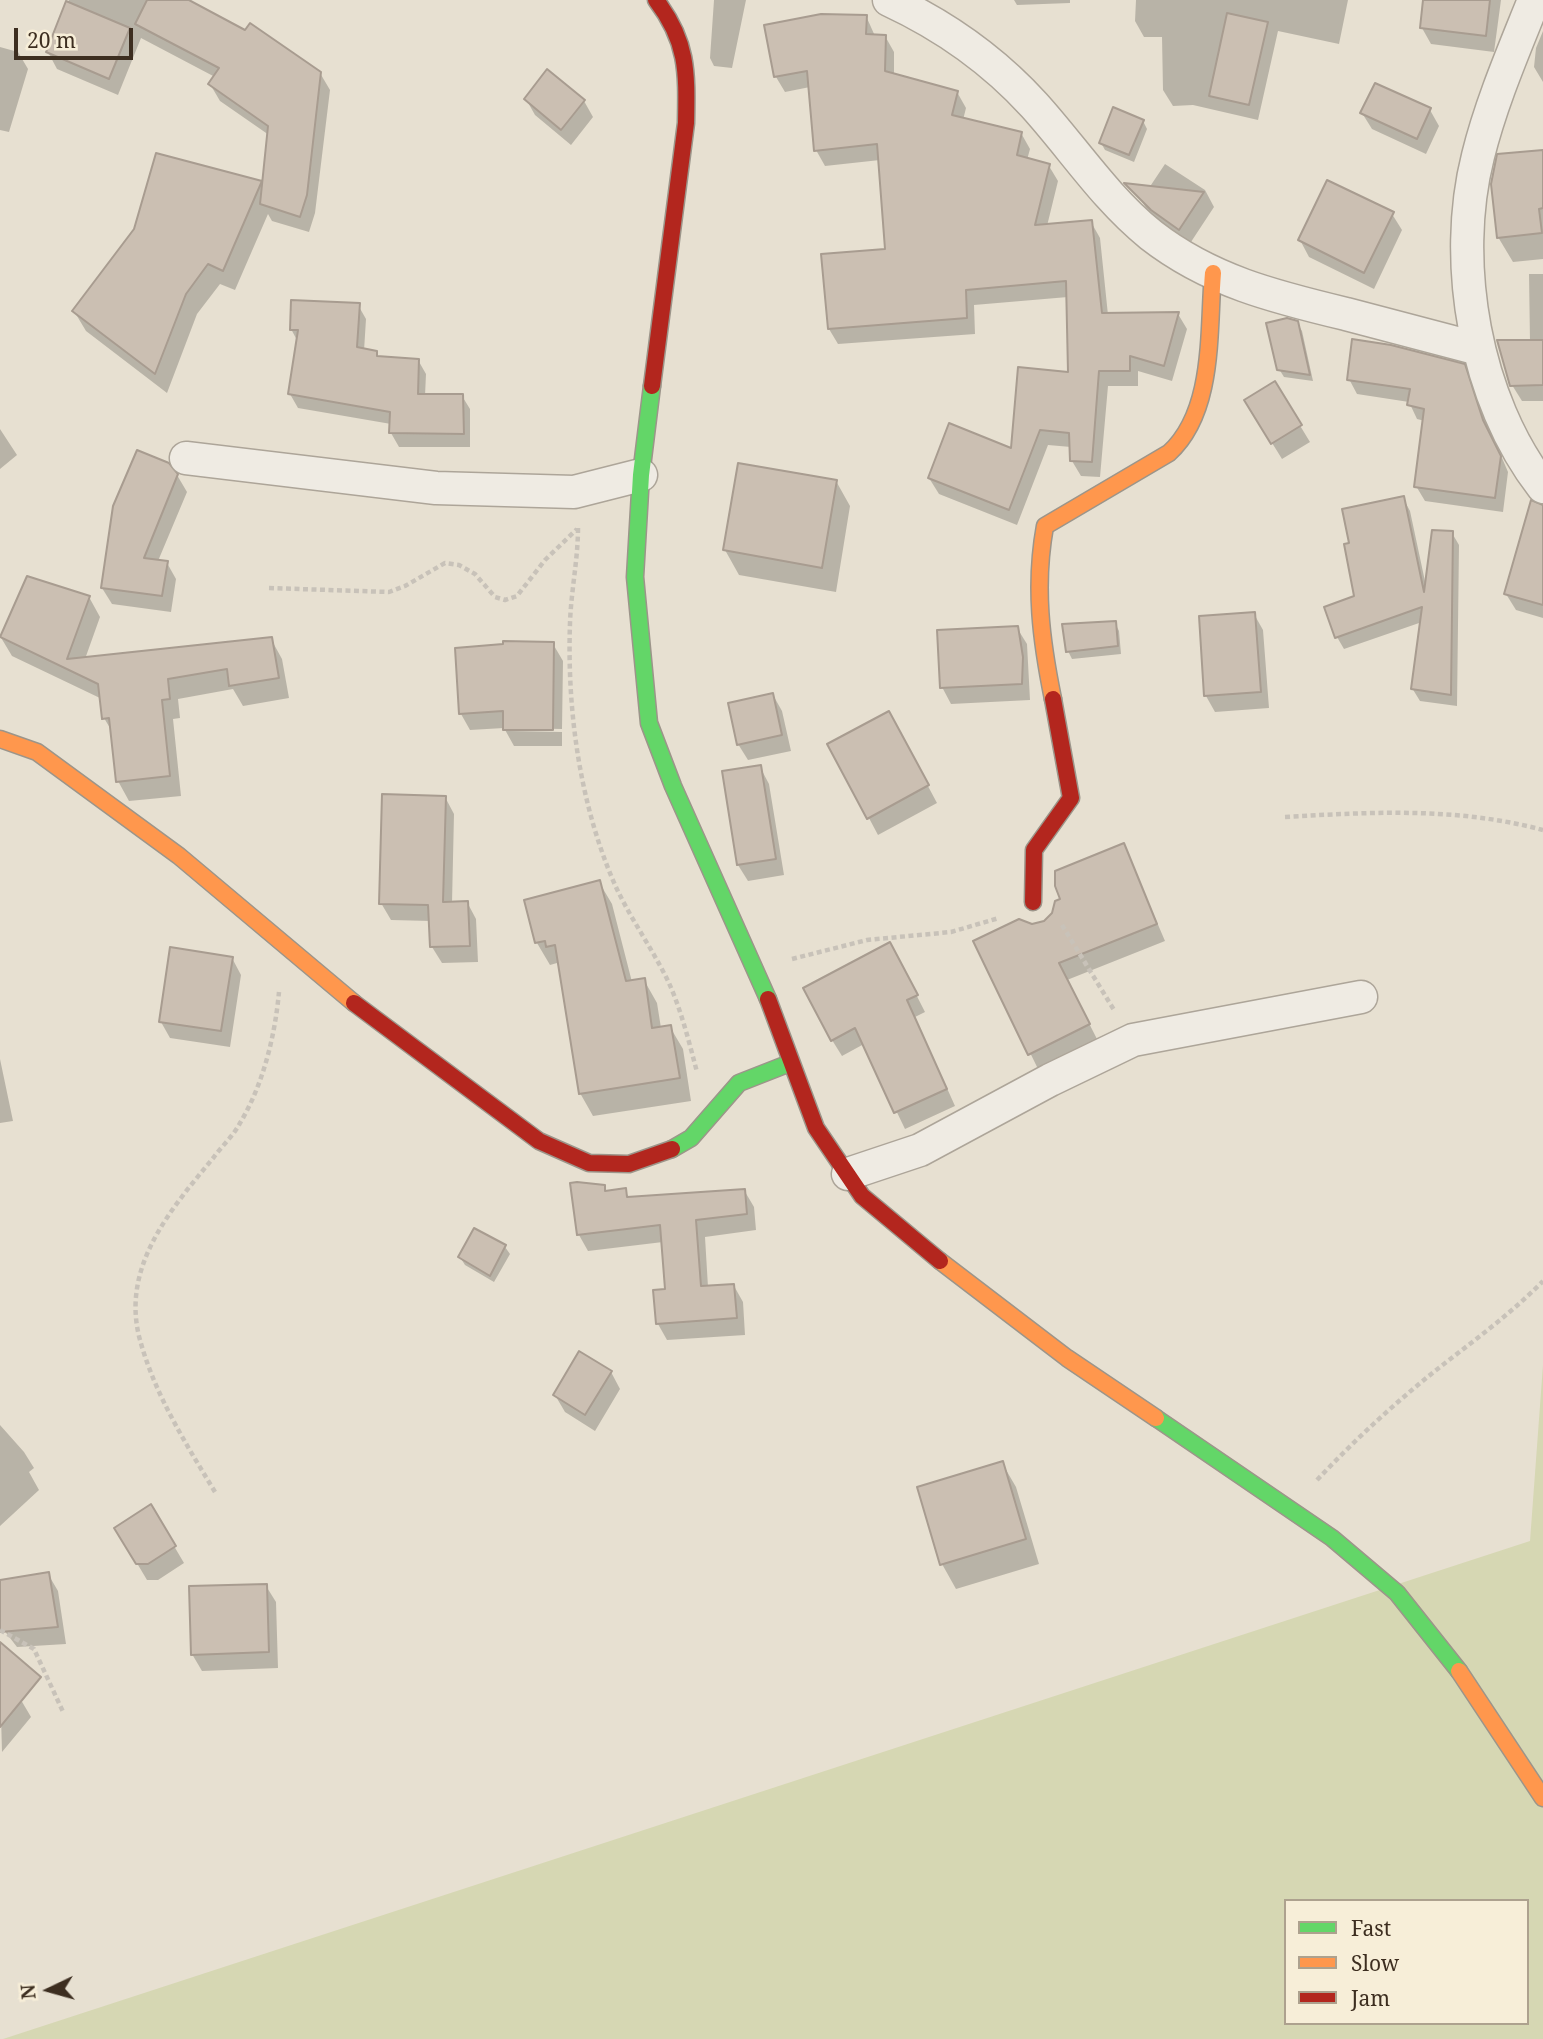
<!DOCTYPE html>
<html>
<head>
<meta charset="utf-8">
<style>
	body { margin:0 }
	#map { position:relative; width:1543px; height:2039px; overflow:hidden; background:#e7e0d1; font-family:"Noto Serif",serif }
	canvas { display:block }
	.legend { position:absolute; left:1284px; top:1899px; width:245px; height:126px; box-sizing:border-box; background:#f7eed8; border:2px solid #ada18e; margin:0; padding:9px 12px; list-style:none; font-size:21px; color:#3d2e20 }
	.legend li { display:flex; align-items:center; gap:14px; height:35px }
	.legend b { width:35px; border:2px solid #ada18e }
	.north { position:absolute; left:14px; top:1955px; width:70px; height:70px; -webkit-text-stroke:5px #f7eed8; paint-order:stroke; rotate:265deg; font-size:19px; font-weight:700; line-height:28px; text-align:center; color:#3d2e20 }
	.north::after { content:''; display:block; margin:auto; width:24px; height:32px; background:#3d2e20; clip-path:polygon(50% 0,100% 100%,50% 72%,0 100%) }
	.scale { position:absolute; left:14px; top:28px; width:119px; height:32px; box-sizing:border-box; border:4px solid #3d2e20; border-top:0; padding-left:9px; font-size:21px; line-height:24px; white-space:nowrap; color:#3d2e20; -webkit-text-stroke:5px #f7eed8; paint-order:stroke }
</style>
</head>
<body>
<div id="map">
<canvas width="1543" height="2039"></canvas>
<ul class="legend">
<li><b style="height:9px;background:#63d668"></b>Fast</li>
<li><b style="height:9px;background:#ff974d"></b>Slow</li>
<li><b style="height:9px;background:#b3261e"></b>Jam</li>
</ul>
<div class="north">N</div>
<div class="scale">20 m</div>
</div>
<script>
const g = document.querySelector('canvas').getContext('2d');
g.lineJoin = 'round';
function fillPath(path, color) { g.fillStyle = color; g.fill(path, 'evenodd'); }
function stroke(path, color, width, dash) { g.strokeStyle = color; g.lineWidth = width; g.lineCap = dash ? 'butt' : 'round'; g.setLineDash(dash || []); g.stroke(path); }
fillPath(new Path2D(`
	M1543,1365v674h-1540l1527,-498zM1286,1901h241v122h-241z`), '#d6d7b3');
fillPath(new Path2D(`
	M69,0h116l135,73 10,17 -15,123 -6,19 -37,-11 -4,-7 -33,76 -15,-6 -23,30 -30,79 -81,-62 -12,-20 187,-128 3,5 5,-53 -49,-34 -10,-17 5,-7 -74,-39 -23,57 -61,-26 -9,-17z
	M714,0h32l-14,68 -18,-2 -4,-8z
	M1014,0h56v3l-53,2z
	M1136,0h212l-9,44 -61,-13 -20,89 -65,-15 -20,1 -10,-16 -1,-53h-18l-9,-16z
	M1425,0h76l-7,52 -63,-8 -9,-16z
	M866,16l9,20h10l9,16v23l63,17 9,16 -3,12 58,13 9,16 -3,11 22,6 9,15 -11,45 44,-4 9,16 8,77 70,-1 9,15 -15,52 -34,-10v15h-30l-8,91 -19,-1 -9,-15 -1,-14 -23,-2 -31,80 -78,-31 -10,-16 84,-28 57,-76 -2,-77 -94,8 1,29 -137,10 -9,-15 58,-79 -7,-90 -55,6 -9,-16 -6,-63 -25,5 -9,-15 -10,-51z
	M1543,31v51l-9,-15 2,-19z
	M0,47l18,5 10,17 -19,63 -9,-2z
	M526,99l58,2 9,16 -22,28 -36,-30z
	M1430,110l9,16 -13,28 -54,-25 -10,-16z
	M1143,121l4,8 -13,33 -29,-12 -4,-7z
	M1543,152v107l-30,3 -15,-25z
	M1165,164l40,26 9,17 -25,38 -38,-29 -10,-16z
	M1392,214l10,16 -28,59 -65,-32 -9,-17z
	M1529,274h14v127h-21l-10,-16 18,-43z
	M358,305l8,14 -2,32 12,2 3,5 39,2 8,14 -1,22h37l8,13v38h-71l-8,-14v-9l-93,-16 -8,-14 8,-52 -7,-13z
	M1297,323l5,8 11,50 -29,-4 -5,-8z
	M1463,366l45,106 -5,40 -78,-11 -9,-15 9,-65 -8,-2 -8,-17 -52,-8 -8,-15z
	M1274,383l36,59 -28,17 -26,-42z
	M0,429l17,26 -17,14z
	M177,475l10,17 -29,69 9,2 9,16 -5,33 -59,-8 -10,-16z
	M836,481l14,25 -14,86 -97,-17 -14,-25z
	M1403,498l7,13 16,75 26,-53 7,12 -2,161 -37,-5 -8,-13 10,-66 -78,27 -7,-12z
	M1543,527v91l-27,-8 -10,-16z
	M27,578l62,19 11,20 -15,42 186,-20 11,20 7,39 -46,8 -10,-17 -55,10 2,19 -7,1 8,77 -52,5 -11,-20 -5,-48 -9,-15 -2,-19 -90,-43 -12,-20z
	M1254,614l9,16 6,78 -54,4 -9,-16z
	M1115,623l4,8 2,23 -49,5 -4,-8z
	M1017,628l10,16 3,56 -79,4 -9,-17z
	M553,644l10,17 -1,68 -51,-1v3l51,1v14h-48l-10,-18 -34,2 -9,-16z
	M773,695l9,16 9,40 -43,9 -10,-16z
	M898,730l39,73 -59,32 -48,-90z
	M760,767l9,17 15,91 -36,6 -10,-16z
	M445,797l9,17 -2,89 15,-1 9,17 2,43 -36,1 -10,-16 -1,-26 -40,-1 -10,-17z
	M1124,845l41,96 -98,39 31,61 -59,30 -63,-129 68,-19z
	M599,882l13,22 20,78 12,-2 13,23 4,25 9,-1 13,22 8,52 -98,15 -13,-23 -19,-124 -4,-6 -7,2 -13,-22 -11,-42z
	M232,958l9,17 -11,72 -60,-9 -9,-16z
	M899,961l26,51 -10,5 40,89 -50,23 -41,-85 -22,12 -10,-16z
	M0,1059l13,62 -13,2z
	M604,1187l3,5 18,-2 4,8 115,-8 10,17 2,23 -51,7 3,50 26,-1 9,16 2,33 -78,5 -9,-16 9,-34 -4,-48 -75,9 -9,-16z
	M505,1247l5,7 -16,28 -29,-17 -5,-8z
	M611,1372l9,17 -25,42 -30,-19 -10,-17z
	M0,1425l24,27 10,16 -5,4 10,18 -39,36z
	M1002,1463l14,24 23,77 -83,25 -14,-25z
	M151,1507l33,56 -26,17h-11l-31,-52z
	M48,1574l10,17 8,53 -49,3 -17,-22v-25z
	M266,1586l10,16 2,66 -76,3 -10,-17z
	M0,1680l21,20 10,17 -29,35z`), '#0003');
const building = new Path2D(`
	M147,0h42l56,30 5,-7 71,49 -14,123 -7,22 -40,-13 8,-78 -60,-42 11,-16 -84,-44z
	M1423,0h67l-4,36 -66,-8z
	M66,1l64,27 -21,51 -63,-27z
	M1227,13l41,9 -19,83 -40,-9z
	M821,14l46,1 -1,19 20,1 -1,36 73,20 -6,24 70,17 -5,23 33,9 -15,61 57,-5 10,93 77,-1 -15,54 -34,-10v15h-31l-7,91 -22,-1 -1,-28 -29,-3 -31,80 -81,-32 21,-55 62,25 7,-81 50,5 -2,-91 -100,9 1,28 -139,11 -7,-75 64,-5 -8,-105 -63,7 -7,-80 -33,6 -10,-52z
	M547,69l38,31 -24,30 -37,-31z
	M1375,83l56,25 -14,31 -57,-26z
	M1113,107l31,13 -15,35 -30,-12z
	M1543,150v58l-4,1 3,24 -45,5 -6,-54 6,-30z
	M156,153l106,28 -39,90 -15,-7 -22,30 -31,80 -83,-63 62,-82z
	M1327,180l67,32 -30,61 -66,-33z
	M1124,183l80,9 -25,38 -28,-20z
	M291,300l69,3 -3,44 20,4v5l42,3 -1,35h45l1,40 -75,-1 1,-21 -102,-18 10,-64h-8z
	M1287,318l11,3 12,54 -33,-5 -11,-47z
	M1352,339l39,6 74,19 18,56 18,36 -6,42 -81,-11 10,-78 -17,-4 3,-16 -63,-9z
	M1497,340h46v45l-33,1z
	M1275,381l27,44 -31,19 -27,-44z
	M137,450l32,13 9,11 -34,84 24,3 -6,35 -61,-8 12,-82z
	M738,463l99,17 -15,88 -99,-18z
	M1404,496l20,96 8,-62 21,1 -2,164 -40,-6 11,-82 -87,31 -11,-31 30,-11 -10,-52 5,-1 -7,-34z
	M1531,500l12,5v100l-39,-11z
	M27,576l63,20 -23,63 205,-22 7,41 -50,8 -2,-17 -59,10 2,20 -8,1 8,76 -54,6 -7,-64 -7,1 -4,-35 -98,-47z
	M1255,612l6,80 -57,4 -5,-80z
	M1116,621l2,25 -52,6 -4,-28z
	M1018,626l5,31 -1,27 -82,4 -3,-58z
	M503,641l51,1 -1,88h-50v-19l-44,3 -4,-66 48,-4z
	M773,693l9,42 -45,10 -9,-42z
	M889,711l40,74 -62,34 -40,-75z
	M761,765l15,94 -39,6 -15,-94z
	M382,794l64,2 -3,106 25,-1 2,45 -40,1 -2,-42 -49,-1z
	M1124,843l33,81 -98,39 31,61 -62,31 -55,-114 46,-22 13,5 12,-3 8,-8 3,-12 5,-2 -5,-13v-15z
	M600,880l26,101 19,-3 7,50 19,-3 9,53 -101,16 -24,-149 -9,2 -1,-6 -10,2 -11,-43z
	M890,942l28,53 -11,5 40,89 -53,24 -39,-85 -24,13 -28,-53z
	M170,947l63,10 -12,74 -62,-9z
	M577,1182l28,3v6l21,-3 1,9 118,-8 2,25 -51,6 5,66 33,-2 3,34 -81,6 -3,-34 12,-1 -5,-64 -83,10 -7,-52z
	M474,1228l32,17 -16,31 -32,-19z
	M579,1351l33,20 -27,44 -32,-20z
	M1003,1461l23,78 -86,26 -23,-78z
	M151,1504l25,42 -28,18h-12l-22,-36z
	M49,1572l9,55 -58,5v-52z
	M267,1584l2,68 -78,3 -2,-69z
	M0,1642l41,35 -41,50z`);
fillPath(building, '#cbbfb2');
stroke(building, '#a89c90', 2);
const street = new Path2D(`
	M889,0c56,26 103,59 145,105 39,43 71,93 117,130 59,46 124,62 195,79 44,12 89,23 133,35
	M1534,0c-20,50 -43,103 -56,156 -27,106 -3,244 65,331
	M186,458l250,30 138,4 67,-17
	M848,1174l72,-24 130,-70 83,-40 228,-43`);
const fast = new Path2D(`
	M652,386l-11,89 -6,102 14,146 24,63 95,213
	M672,1149l19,-11 48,-55 51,-20
	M1156,1418l176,120 65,55 62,78`);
const slow = new Path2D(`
	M1053,699c-12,-59 -19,-113 -8,-173l124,-73c46,-42 39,-122 44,-180
	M0,739l37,13 142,104 175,147
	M940,1261l127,97 89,60
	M1459,1671l84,127`);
const jam = new Path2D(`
	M652,386l34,-263c1,-51 2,-81 -30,-123
	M1033,902l1,-52 37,-52 -18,-99
	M768,999l48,129 46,68 78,65
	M354,1003l185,138 50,22 40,1 43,-15`);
stroke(street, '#ada599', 35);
stroke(fast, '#9c958a', 19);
stroke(slow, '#9c958a', 19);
stroke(jam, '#9c958a', 19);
stroke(new Path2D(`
	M578,528c0,32 -7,63 -8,95 -3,85 9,176 42,255 15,36 39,68 56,103 13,28 21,61 29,91
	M269,588l120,4 16,-6 40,-23 14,2 16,9 20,23 10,3 12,-4 28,-36 32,-31
	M1285,817c88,-5 172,-10 258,13
	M1062,925l52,85
	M792,959l75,-19 84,-8 48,-14
	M1317,1480c32,-34 66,-66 102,-96 41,-34 86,-64 124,-103
	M215,1492c-29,-48 -60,-97 -75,-152 -20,-73 31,-131 74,-183 8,-11 20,-22 26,-34 23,-38 35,-87 39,-131
	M0,1630l34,19 30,65`), '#c8c2b9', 4.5, [5, 3.5]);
stroke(street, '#efebe3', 32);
stroke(fast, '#63d668', 16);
stroke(slow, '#ff974d', 16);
stroke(jam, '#b3261e', 16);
</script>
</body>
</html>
